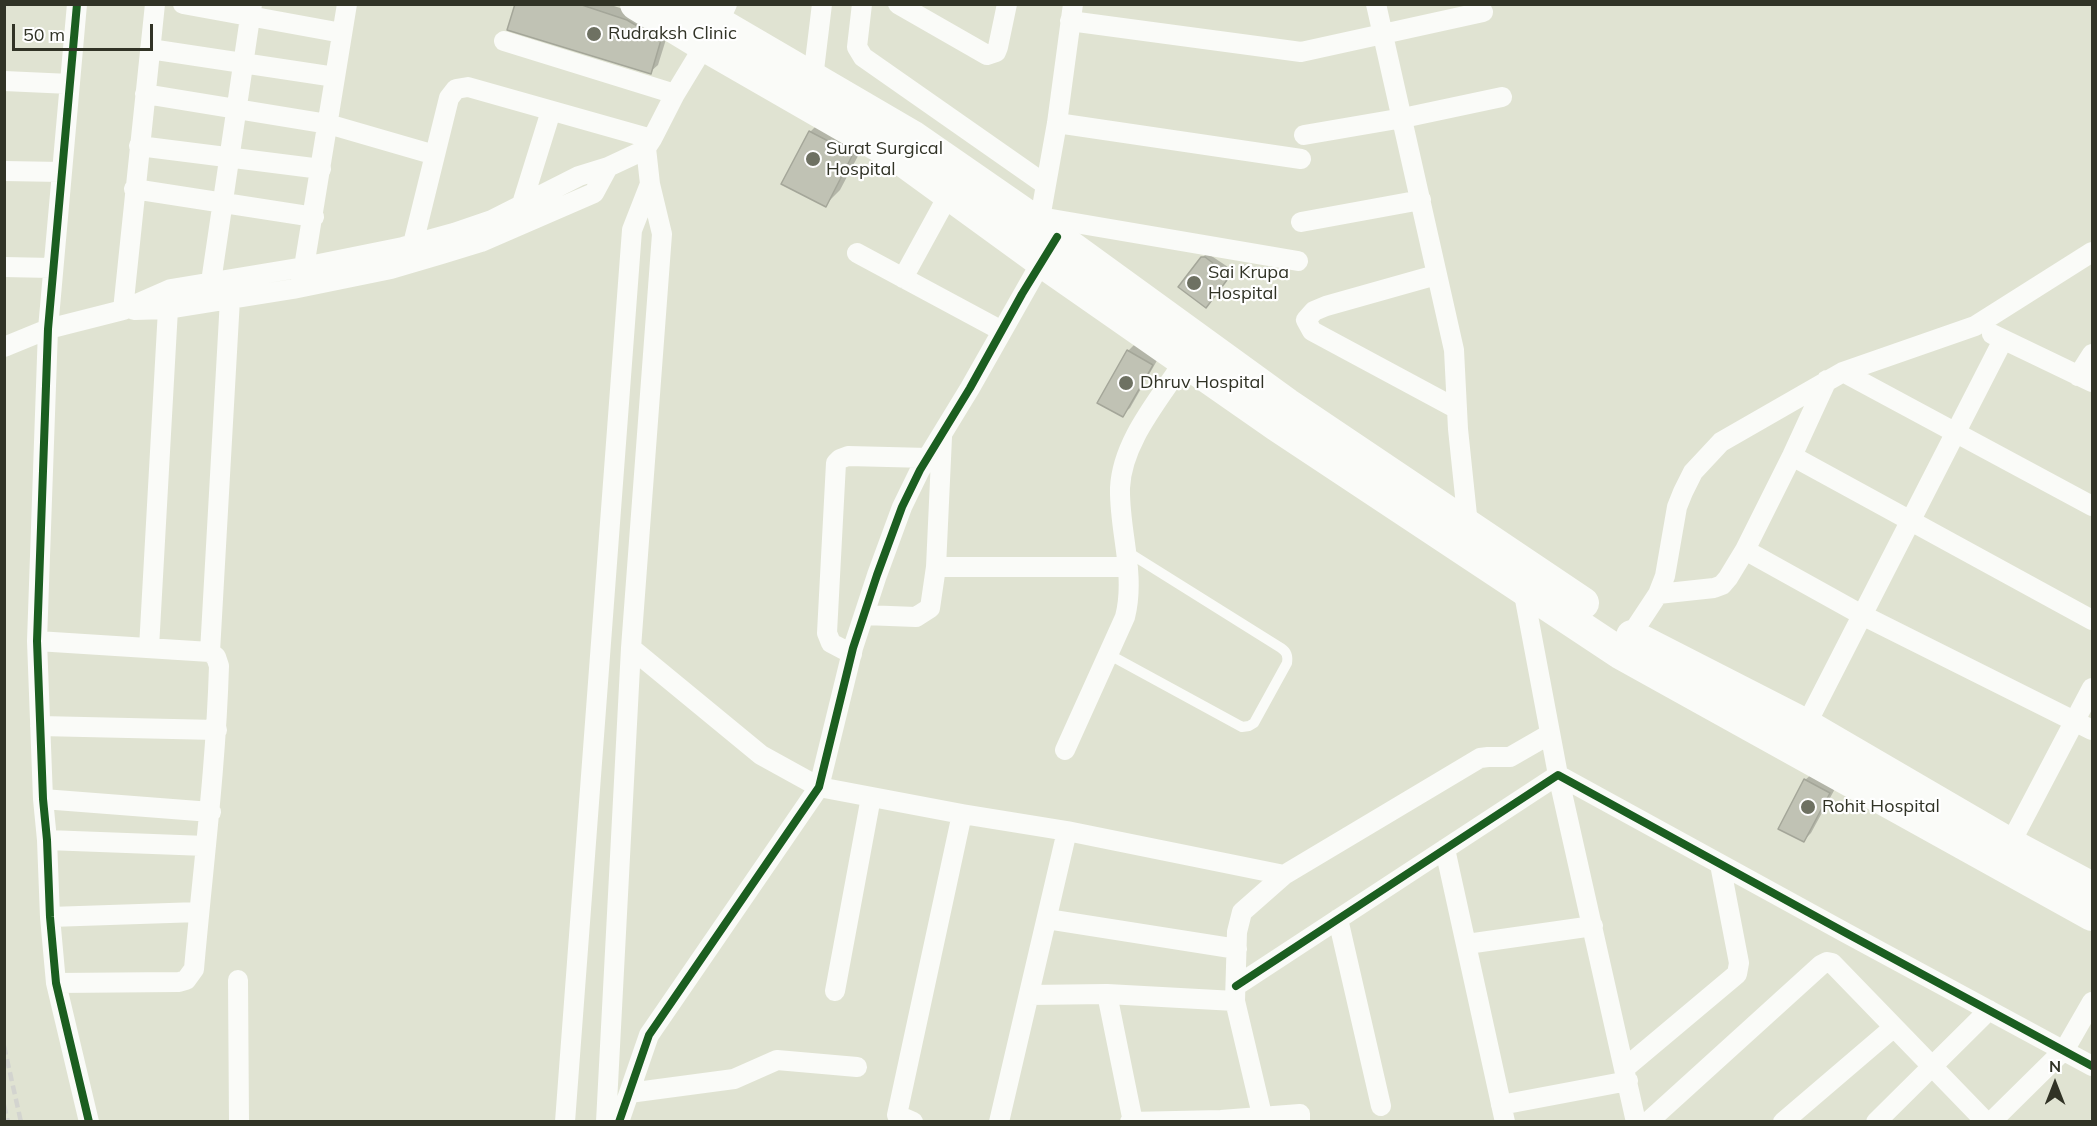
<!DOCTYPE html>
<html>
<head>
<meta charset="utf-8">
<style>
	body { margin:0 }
	#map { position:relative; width:2097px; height:1126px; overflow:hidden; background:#e0e3d2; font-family:Mulish,sans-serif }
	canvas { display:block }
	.frame { position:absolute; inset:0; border:6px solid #313326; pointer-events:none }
	.north { position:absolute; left:2025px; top:1054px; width:60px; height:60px; -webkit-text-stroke:4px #fff; paint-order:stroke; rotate:0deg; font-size:16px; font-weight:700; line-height:24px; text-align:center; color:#313326 }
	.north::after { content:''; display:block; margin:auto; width:21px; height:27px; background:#313326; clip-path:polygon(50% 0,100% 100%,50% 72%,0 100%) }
	.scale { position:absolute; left:12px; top:24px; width:141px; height:27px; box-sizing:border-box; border:3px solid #313326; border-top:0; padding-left:8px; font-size:18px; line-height:21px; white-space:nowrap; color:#313326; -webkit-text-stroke:4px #fff; paint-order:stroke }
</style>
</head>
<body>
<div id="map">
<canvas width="2097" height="1126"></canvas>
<div class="frame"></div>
<div class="north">N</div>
<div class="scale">50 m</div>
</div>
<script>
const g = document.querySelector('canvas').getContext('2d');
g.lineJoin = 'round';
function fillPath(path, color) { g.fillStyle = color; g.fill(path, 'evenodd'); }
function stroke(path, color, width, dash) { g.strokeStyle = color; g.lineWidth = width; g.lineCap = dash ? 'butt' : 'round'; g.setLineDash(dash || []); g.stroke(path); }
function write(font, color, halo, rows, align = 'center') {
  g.font = font + ' Mulish,sans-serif'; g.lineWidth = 4.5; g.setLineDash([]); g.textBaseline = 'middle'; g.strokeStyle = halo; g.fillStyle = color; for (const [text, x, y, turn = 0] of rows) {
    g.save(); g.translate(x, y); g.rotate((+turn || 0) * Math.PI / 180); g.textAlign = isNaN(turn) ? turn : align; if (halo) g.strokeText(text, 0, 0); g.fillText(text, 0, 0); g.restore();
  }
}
fillPath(new Path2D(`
	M517,4h91l27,9 33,20 -10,32 -8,7z
	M825,117l42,22 -27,51 -15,15 -15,-73z
	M1207,253l27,18 -24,30 -8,-43z
	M1136,343l23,14 -29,51 -8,7 6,-64z
	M1813,773l24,12 -26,48 -7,7 1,-60z`), '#0003');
const building = new Path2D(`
	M515,4h64l48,16 34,20 -10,34 -144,-44z
	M809,131l44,23 -27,53 -45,-23z
	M1201,257h4l25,19 -24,32 -28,-21z
	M1127,350l26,15 -30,52 -26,-14z
	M1804,779l26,14 -26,49 -26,-13z`);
fillPath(building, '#c0c2b4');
stroke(building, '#a4a699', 1.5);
stroke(new Path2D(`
	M1108,654l134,73 7,-1 5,-3 33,-60c1,-7 0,-11 -6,-15l-155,-97`), '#fafbf8', 10);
stroke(new Path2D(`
	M77,4l-29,325 -11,312 6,158 4,41 3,77 6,66 33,139
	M183,4l159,29
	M862,4l-5,43 6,10 183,128
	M898,4l89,51 9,-3 2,-5 9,-43
	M1376,4l78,346 4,79 10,96
	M1070,21l231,31 182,-40
	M504,41l171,53
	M150,49l185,28
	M813,78l9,-74
	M4,81l66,3
	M145,94l183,30 107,31
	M1057,123l244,36
	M1304,135l99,-17 99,-21
	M139,146l182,23
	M4,171l58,1
	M134,189l180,28
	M521,207l30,-96
	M1040,217l258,44
	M1301,222l120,-22
	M1039,224l18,-101 16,-119
	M413,244l36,-146 7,-9 12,-2 184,52
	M857,253l145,78
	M4,267l48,1
	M304,267l43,-263
	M1436,275l-110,31 -12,5 -8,9 6,11 145,78
	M903,278l46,-84
	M211,282l41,-278
	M123,310l32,-306
	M134,310l34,-1 125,-20 98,-20 51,-15 39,-12 113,-49 14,-26
	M1992,334l100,48
	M4,347l44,-18 75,-19 48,-21 133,-22 99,-20 51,-14 38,-13 87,-44 29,-9 30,-14 8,-5 6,-9 23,-45 43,-71 9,-19
	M1843,372l249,134
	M2078,376l14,-22
	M1792,456l300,164
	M1745,550l117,65 230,115
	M936,567h192
	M1523,589l35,186 78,347
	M1658,594l56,-6 8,-3 6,-7 17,-28 47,-94 35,-76
	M864,615l52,2 14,-9 6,-41 6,-130
	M37,641l173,11 6,5 3,9c-3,101 -16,201 -25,303l-8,11 -7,2 -123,1
	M1625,644l33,-50 7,-18 12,-69 6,-15 10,-20 28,-30 122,-70 132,-46 117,-74
	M149,648l19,-339
	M631,648l130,107 58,32 143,27 105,17 217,44
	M210,652l20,-353
	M852,654l-21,-11 -4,-10 9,-170 4,-4 8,-3 80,2
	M1806,725l197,-385
	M40,726l177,4
	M1065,750l60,-133c11,-43 -6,-86 -5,-129 2,-47 40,-89 64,-127
	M43,799l168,13
	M47,840l159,6
	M2010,844l82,-156
	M1445,849l60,273
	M50,917l149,-5
	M1047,919l190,30
	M1338,919l43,187
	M1467,944l126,-18
	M238,980l1,142
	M1236,986l322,-211 288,158 246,133
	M835,991l36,-194
	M1107,994l26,128
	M1029,995l78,-1 128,7
	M1625,1068l112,-94 2,-11 -19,-99
	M629,1093l105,-14 43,-19 80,7
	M1501,1105l127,-24
	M1262,1115l-27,-114 2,-69 5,-20 42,-37 196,-117 8,-1h22l40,-23
	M565,1122l67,-892 18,-46
	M606,1122l25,-474 31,-414 -12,-50 -4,-36
	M619,1122l30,-87 170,-248 34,-139 24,-73 25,-68 18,-37 50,-82 77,-136
	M913,1122l-16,-7 65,-301
	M999,1122l68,-291
	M1130,1122l91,-2 79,-6v8
	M1648,1122l173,-157 6,-3 5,1 154,159
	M1783,1122l110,-94
	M1876,1122l113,-112
	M1991,1122l74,-73 27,-47`), '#fafbf8', 20);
stroke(new Path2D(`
	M636,4l69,42 193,111 143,104 235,164 344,228 472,262
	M686,4l226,132 127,88 248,180 296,199
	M1632,636l174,89 204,119 82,44`), '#fafbf8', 32);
stroke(new Path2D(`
	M4,1046l17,76
	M4,1105l4,17`), '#d3d4cf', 4.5, [9, 4.5]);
stroke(new Path2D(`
	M77,4l-29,325 -11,312 6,158 4,41 3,77 6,66 33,139
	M1236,986l322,-211 288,158 246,133
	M619,1122l30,-87 170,-248 34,-139 24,-73 25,-68 18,-37 50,-82 52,-94 35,-57`), '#1b5e20', 8);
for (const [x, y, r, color] of [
	[594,34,8,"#6e7162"],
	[813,159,8,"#6e7162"],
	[1194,283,8,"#6e7162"],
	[1126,383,8,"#6e7162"],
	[1808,807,8,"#6e7162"]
]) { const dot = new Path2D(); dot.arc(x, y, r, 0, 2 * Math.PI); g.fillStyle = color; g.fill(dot); stroke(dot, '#fff', 2); }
write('18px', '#313326', '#fff', [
	["Rudraksh Clinic",608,34],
	["Surat Surgical",826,149],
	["Hospital",826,170],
	["Sai Krupa",1208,273],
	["Hospital",1208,294],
	["Dhruv Hospital",1140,383],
	["Rohit Hospital",1822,807]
], 'left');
</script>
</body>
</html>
